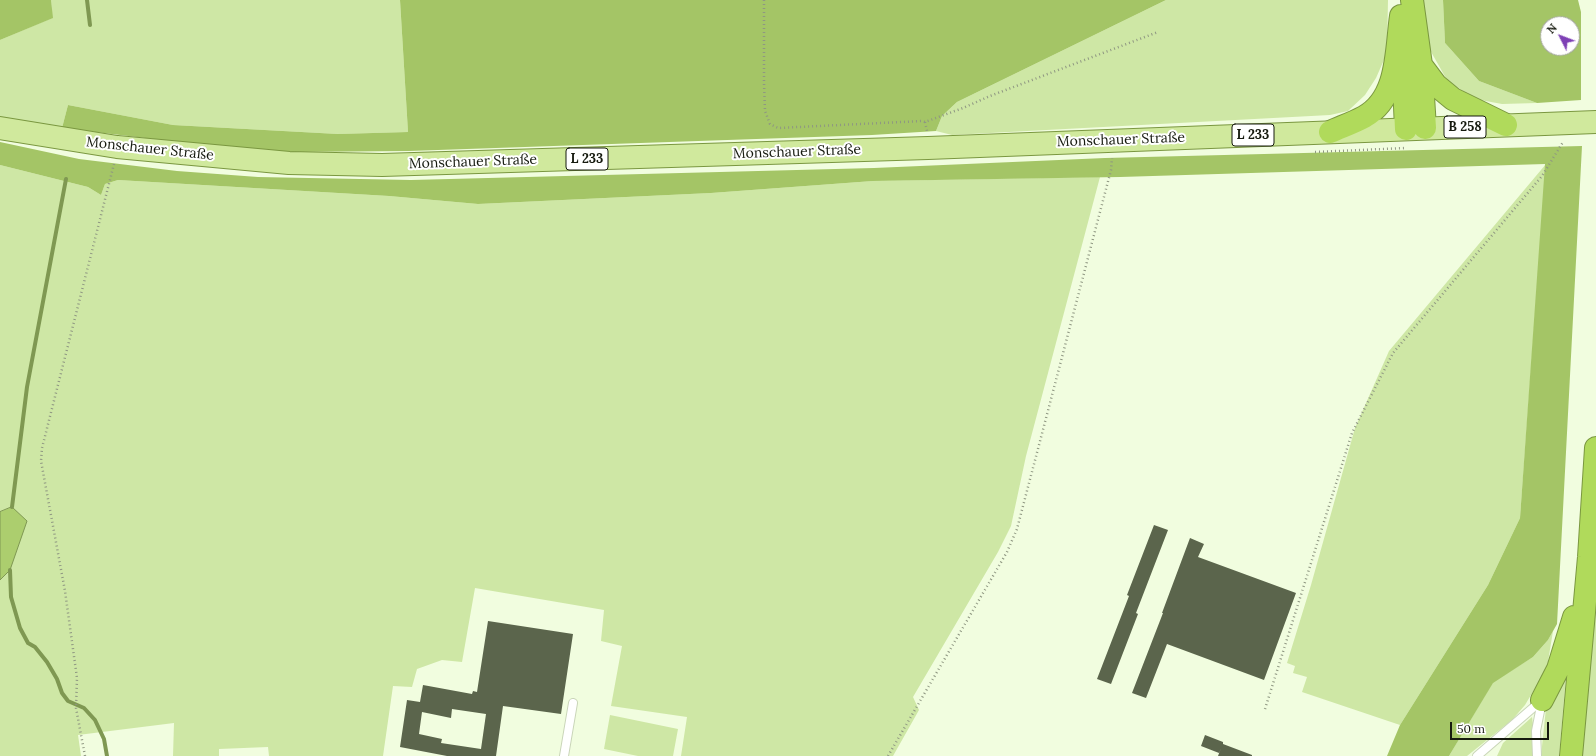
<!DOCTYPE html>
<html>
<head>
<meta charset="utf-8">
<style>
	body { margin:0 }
	#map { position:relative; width:1596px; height:756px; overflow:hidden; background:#f1fddf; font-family:Lora,serif }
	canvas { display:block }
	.north { position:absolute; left:1540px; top:16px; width:40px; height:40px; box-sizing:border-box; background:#fff; border:1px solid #a2a39f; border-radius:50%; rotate:312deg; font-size:11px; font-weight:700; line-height:16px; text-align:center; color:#161a0f }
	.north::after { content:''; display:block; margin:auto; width:14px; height:18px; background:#7e40b5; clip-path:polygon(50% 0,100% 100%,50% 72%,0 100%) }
	.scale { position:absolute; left:1450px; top:722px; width:99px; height:18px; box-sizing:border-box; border:2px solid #161a0f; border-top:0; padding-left:5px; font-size:12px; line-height:14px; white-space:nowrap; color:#161a0f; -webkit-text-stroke:3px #fff; paint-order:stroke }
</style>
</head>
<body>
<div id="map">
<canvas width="1596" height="756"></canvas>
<div class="north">N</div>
<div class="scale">50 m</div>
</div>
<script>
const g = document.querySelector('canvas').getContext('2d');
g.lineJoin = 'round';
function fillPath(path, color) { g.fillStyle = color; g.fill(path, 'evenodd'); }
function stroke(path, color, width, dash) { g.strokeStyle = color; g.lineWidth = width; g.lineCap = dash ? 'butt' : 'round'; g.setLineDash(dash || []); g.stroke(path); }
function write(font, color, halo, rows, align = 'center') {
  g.font = font + ' Lora,serif'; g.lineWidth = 4; g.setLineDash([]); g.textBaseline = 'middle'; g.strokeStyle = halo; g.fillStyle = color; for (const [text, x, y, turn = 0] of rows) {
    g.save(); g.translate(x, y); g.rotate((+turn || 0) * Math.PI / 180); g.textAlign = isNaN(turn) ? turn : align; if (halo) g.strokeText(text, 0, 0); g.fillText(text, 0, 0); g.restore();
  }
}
fillPath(new Path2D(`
	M51,0h349l8,132 -70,2 -165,-9 -105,-20 -6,23 -62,-10v-78l52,-22z
	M1166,0h222l-1,53 -11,25 -11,17 -17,16 -18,4 -378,20 -16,-4 6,-15 15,-14z
	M1422,0h21l2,43 34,38 58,22 -35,1 -27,-5 -28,-19 -17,-30z
	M1546,164l-26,354 -32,67 -88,140 -98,-33 5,-15 -14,-4 2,-7 -8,-3 24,-78 44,-157 34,-77z
	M0,165l88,22 13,8 4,-11 13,-4 271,16 89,8 233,-11 162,-12 227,-4 -74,279 -15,70 -13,26 -85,145 6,13 -26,46h-212l6,-39 -76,-11 11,-60 -21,-5 3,-31 -129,-22 -13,74 -20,-2 -25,9 -5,18 -19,-1 -10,70h-114l-1,-9 -49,2v7h-46l1,-33 -96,12 3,21h-81z
	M1596,563v193h-17z
	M1553,631l-6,37 -22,37 -13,15 -45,36h-18l44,-74 40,-25 15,-17z
	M1565,677h1l-7,79h-18l5,-48 13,-29 5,2z
	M610,715l68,14 -5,27h-35l-34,-7z
	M1532,717l2,15 -1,24h-36l6,-13z`), '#cee7a5');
fillPath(new Path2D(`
	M0,0h51l2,18 -53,22z
	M400,0h766l-209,102 -15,14 -6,15 -64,4 -463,16 -117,1 -130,-12 -100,-12 6,-23 105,20 165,9 70,-2z
	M1443,0h135l3,12v88l-44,3 -58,-22 -34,-38zM1548,24h24v24h-24z
	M0,142l79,17 98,12 81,6 153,3 463,-12 231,-10 477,-12 -25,478 -9,16 -15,17 -40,26 -44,73h-62l13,-31 88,-140 32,-67 25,-354 -425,13 -247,4 -162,12 -233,11 -89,-8 -271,-16 -13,4 -4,11 -13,-8 -88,-22z`), '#a4c566');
const water = new Path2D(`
	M12,507l15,14 -17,49 -10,10v-68z`);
fillPath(water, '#acce6e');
stroke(water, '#7f9852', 1);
stroke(new Path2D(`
	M87,0l3,25
	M12,507l15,-120 39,-208
	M10,570l1,27 9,31 8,15 7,4 12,15 10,17 5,14 6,8 16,7 11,12 9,19 3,17`), '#7f9852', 4);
fillPath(new Path2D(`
	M1154,525l14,5 -32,83 2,1 -27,70 -14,-5 32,-83 -2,-1z
	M1190,538l14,6 -6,13 98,36 -32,87 -97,-36 -21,54 -14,-5 31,-80h-1z
	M488,621l85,13 -12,80 -58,-8 -7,50h-49l-47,-9 7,-47 13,2 3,-17 49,9 1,-3 4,1zM452,709l34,5 -5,35 -40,-6 1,-4 -23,-5 3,-22 29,6z
	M1205,735l18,7v2l29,11v1h-34l3,-8 -2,5 -18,-7z`), '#5b654c');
const service = new Path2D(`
	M564,756l9,-53
	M1477,756l65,-56
	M1537,756l-1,-25 6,-30`);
const primary = new Path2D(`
	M0,128l117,19 172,16 93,2 546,-17 668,-26`);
const motorway = new Path2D(`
	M1412,0l9,65 4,63
	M1403,62l3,67
	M1421,65l15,20 17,14 53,26
	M1330,132c11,-5 23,-9 34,-15 35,-19 32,-67 37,-101
	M1542,700l16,-31 16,-52
	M1571,756l18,-199 7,-109`);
stroke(service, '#c9d5b8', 10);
stroke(primary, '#7a9740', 24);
stroke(motorway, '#7a9740', 24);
stroke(new Path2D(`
	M764,0v83l1,28 5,13 8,4 144,-7 3,1 38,-14 27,-12 168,-64
	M925,122l2,9
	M1315,152l91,-4
	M1265,709l87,-276 41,-80 149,-177 21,-34
	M85,756l-9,-48 1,-30 -12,-87 -24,-130 1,-13 72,-284
	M888,756l119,-204 10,-23 94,-359 1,-12`), '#8f9782', 2.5, [1, 3]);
stroke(service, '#fff', 8);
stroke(primary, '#d0e99d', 22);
stroke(motorway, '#b0da5b', 22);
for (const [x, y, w] of [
	[1465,127,42],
	[1253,135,42],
	[587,159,42]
]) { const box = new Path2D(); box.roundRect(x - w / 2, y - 11, w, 22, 3); g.fillStyle = '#fff'; g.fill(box); stroke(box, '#161a0f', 1); }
write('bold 13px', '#161a0f', null, [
	["B 258",1465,127],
	["L 233",1253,135],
	["L 233",587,159]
]);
write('14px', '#161a0f', '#fff', [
	["Monschauer Straße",1121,140,-2],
	["Monschauer Straße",150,149,6],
	["Monschauer Straße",797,152,-2],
	["Monschauer Straße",473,162,-2]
]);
</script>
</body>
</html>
